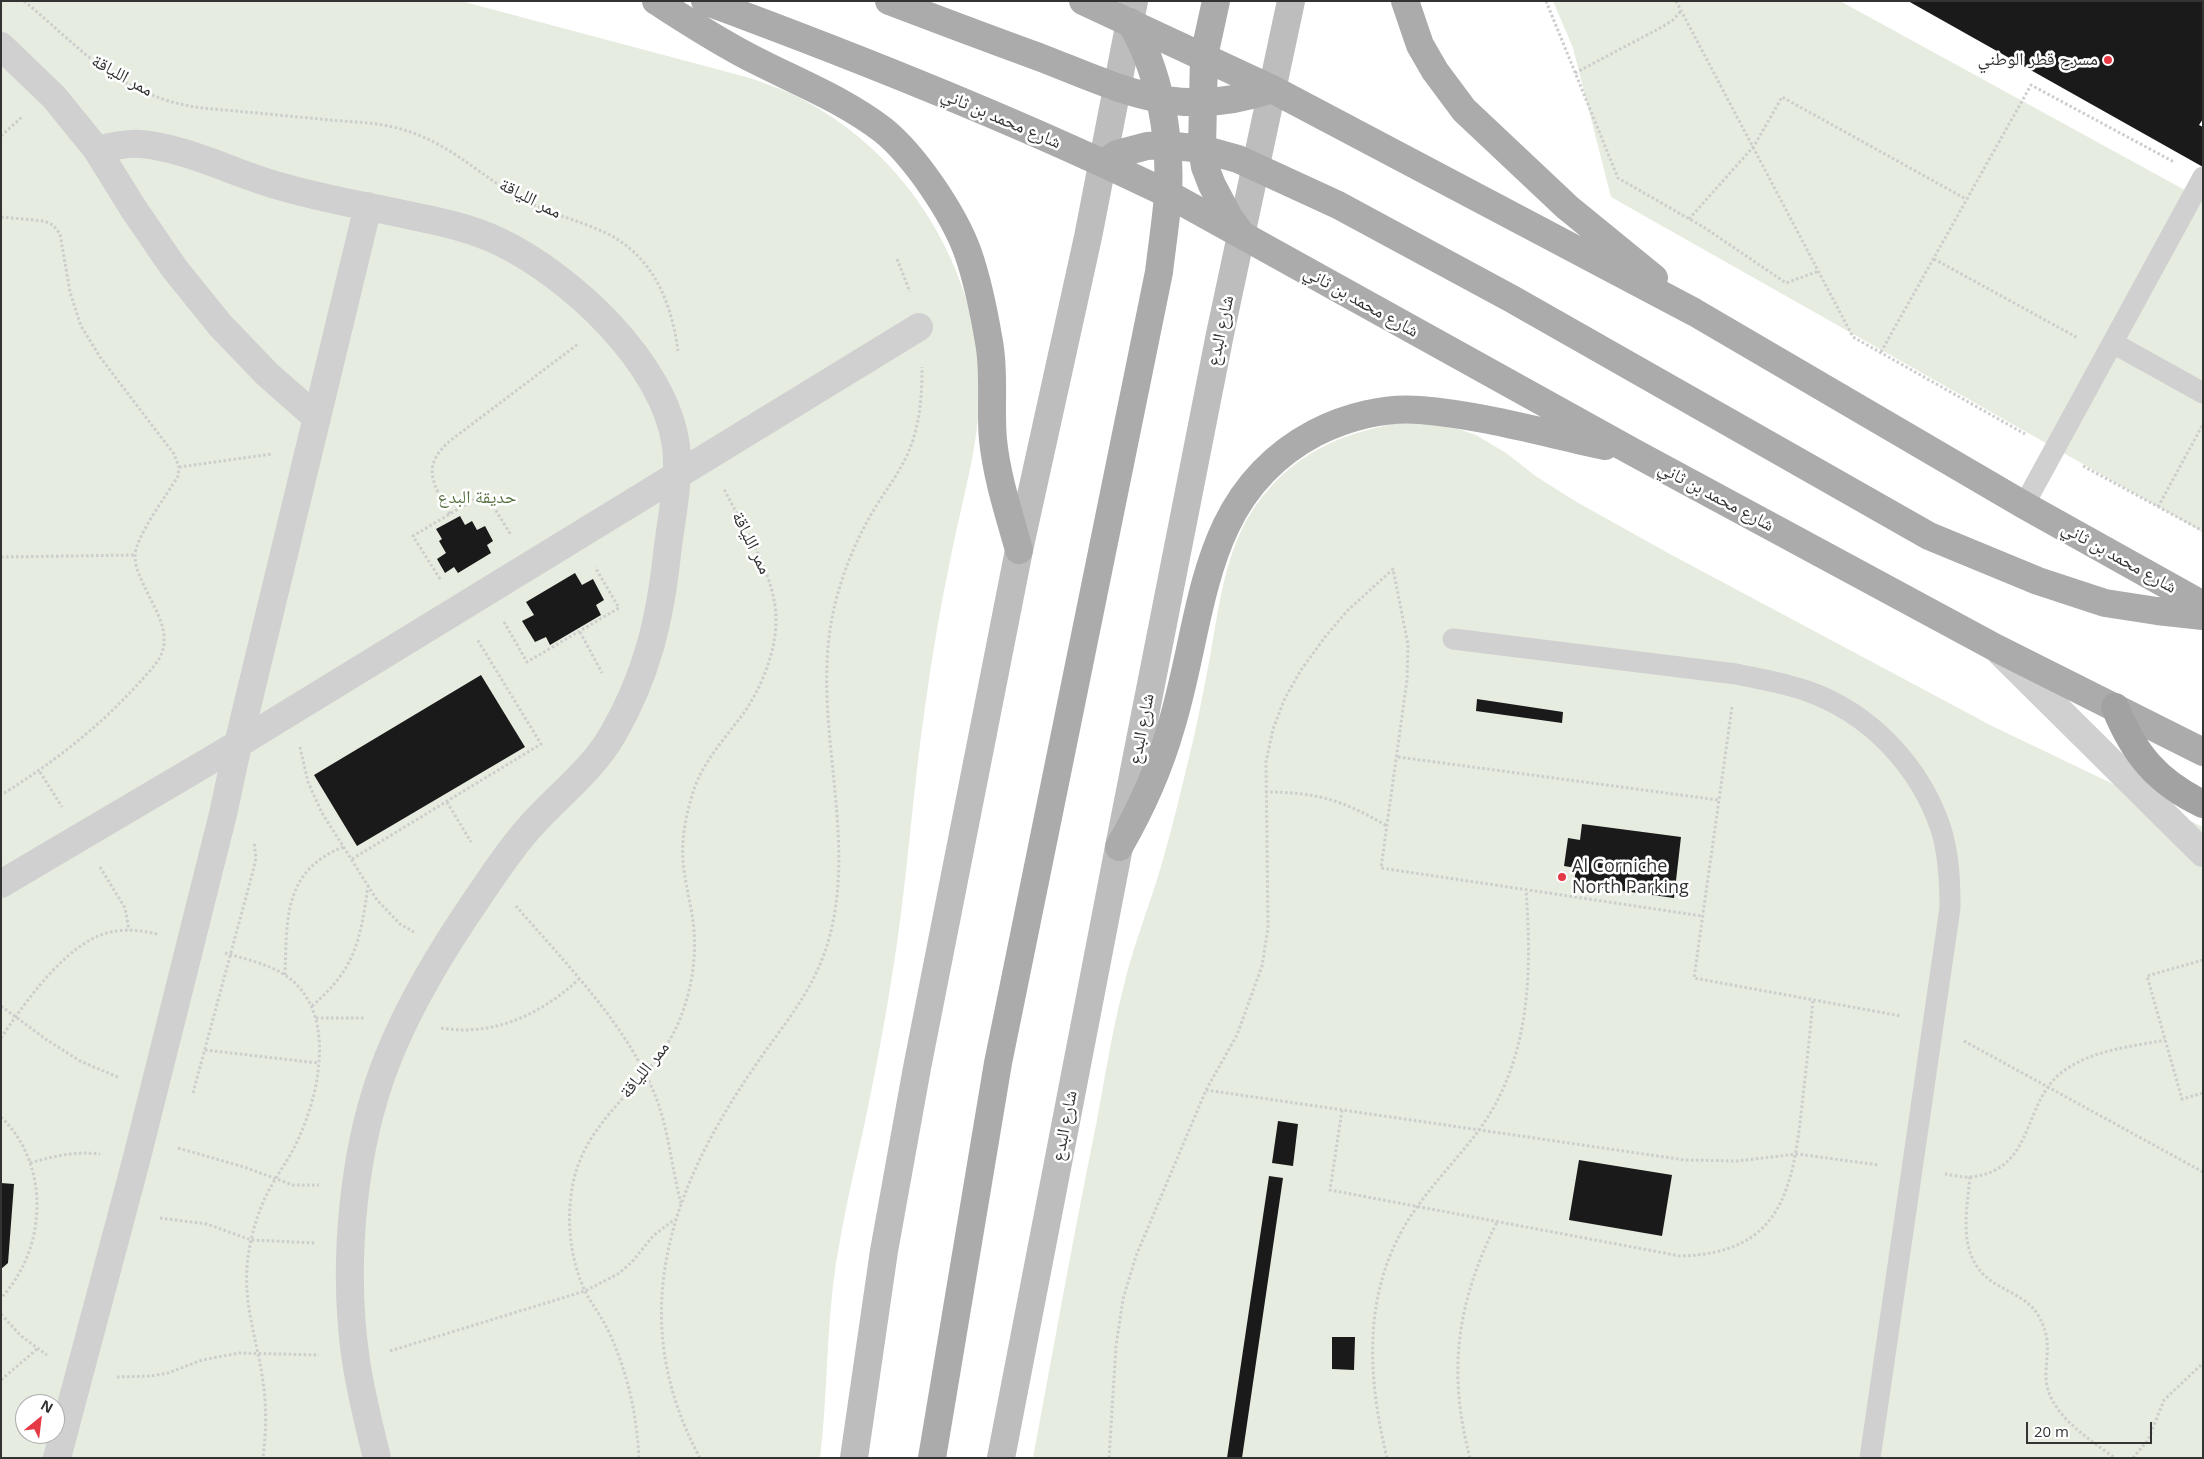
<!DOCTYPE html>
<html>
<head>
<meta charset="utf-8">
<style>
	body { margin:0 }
	#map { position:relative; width:2204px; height:1459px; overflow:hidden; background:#fff; font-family:"Open Sans",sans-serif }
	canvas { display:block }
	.frame { position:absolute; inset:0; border:2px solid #333; pointer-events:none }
	.north { position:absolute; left:15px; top:1394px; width:50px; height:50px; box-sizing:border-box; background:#fff; border:1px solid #adadad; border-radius:50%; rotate:29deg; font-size:14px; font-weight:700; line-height:20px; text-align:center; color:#333 }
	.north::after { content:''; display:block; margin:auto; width:18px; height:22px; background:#e63946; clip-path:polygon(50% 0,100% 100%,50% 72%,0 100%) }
	.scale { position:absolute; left:2026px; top:1422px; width:126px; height:22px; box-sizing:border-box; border:2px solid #333; border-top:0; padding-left:6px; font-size:15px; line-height:18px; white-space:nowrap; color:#333; -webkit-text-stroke:4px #fff; paint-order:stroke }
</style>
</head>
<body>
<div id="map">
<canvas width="2204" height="1459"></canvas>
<div class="frame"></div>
<div class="north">N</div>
<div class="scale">20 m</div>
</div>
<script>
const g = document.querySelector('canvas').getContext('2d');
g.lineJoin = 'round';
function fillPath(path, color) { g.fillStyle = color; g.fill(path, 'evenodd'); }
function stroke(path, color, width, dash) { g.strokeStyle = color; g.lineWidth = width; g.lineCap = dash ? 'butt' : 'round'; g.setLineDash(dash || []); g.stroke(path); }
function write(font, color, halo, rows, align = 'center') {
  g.font = font + ' "Open Sans","Noto Naskh Arabic",sans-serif'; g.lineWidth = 5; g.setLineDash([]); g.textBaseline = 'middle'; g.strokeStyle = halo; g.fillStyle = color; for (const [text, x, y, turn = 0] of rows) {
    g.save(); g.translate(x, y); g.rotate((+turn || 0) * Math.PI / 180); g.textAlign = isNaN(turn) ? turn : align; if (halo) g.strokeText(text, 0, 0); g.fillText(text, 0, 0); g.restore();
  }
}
fillPath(new Path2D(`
	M1,1h460l289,77c14,5 29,10 42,16 90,44 153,124 179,221 22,84 -2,155 -19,236 -11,52 -20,104 -27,156 -13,89 -18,179 -33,269 -8,51 -18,103 -29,155 -10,44 -20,88 -27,132 -10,65 -8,130 -16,195h-819zM25,1404h30v30h-30z
	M1553,1h287l363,199v332l-592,-335 -38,-149z
	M1406,422l37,2 33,11 30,18 31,24 38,24 93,52 324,173 211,101v631h-1170c21,-113 41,-225 64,-338 8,-43 15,-88 26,-131 8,-34 20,-67 31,-100 13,-40 23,-82 33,-123 9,-36 16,-72 23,-109 9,-50 15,-106 44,-149 38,-55 88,-76 152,-86z`), '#e6ecdf');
fillPath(new Path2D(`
	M1908,1h295v118l-4,6 4,2v40z
	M460,516l5,9 7,-4 5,9 8,-4 8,15 -6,4 4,8 -33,20 -4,-6 -9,6 -8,-14 9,-6 -7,-12 3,-2 -6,-10z
	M575,573l7,12 11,-6 11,21 -8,5 5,10 -51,30 -4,-8 -11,5 -13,-21 12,-6 -8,-13z
	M481,675l44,72 -168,99 -43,-71z
	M1477,699l86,13 -1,11 -86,-12z
	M1582,824l99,13 -7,61 -100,-14 2,-16 -12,-2 4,-28 12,2z
	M1278,1121l20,3 -5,42 -21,-3z
	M1579,1160l93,15 -10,61 -93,-16z
	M1269,1176l14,2 -41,280h-15z
	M1,1183l13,1 -6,79 -7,6z
	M1332,1337h23l-1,33 -22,-1z`), '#1a1a1a');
stroke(new Path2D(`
	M24,1c49,40 82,81 145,100 22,7 44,8 67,10 31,3 63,6 94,9 21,2 43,2 63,7 53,12 83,46 127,71 24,14 51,20 77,31 53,21 74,69 81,122
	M1546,1l72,177 87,50 81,55 33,-12
	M1676,1l177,336 172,97
	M1575,73l87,-46 11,-7 8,-9
	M1,136l22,-20
	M1,217l43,4 9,4 7,9 10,58 11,34 19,31 74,97 5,13 -1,9c-11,19 -43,61 -43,80 0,13 7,25 12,36 8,16 18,32 17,50 0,17 -15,29 -25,41 -41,45 -86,80 -138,112
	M1689,219l65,-73 28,-49 184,102
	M897,259l13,33
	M1934,259l144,79
	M1881,352l150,-267 143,77
	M2083,466l120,65
	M179,467l93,-13
	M2158,507l44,-81
	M450,514c-17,-30 -30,-48 1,-74l127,-96
	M1,557l134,-2
	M440,579l-27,-43 72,-43 26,42
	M504,622l23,40 92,-54 -24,-41
	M580,632l22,41
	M1732,707l-38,271 207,38
	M300,747l8,35 14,31 55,87 23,24 14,8
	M1398,757l320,43
	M40,772l22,35
	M1265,792c51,0 78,8 122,34
	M447,802l24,40
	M352,859l189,-115 -64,-105
	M100,867l25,41 4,22
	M516,906c50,58 116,124 142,197 11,31 14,67 23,100
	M225,953c20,6 43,11 60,22 51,34 36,113 15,160 -9,23 -25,41 -35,63 -10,22 -16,45 -18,69 -3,41 11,76 16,115 4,25 3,51 0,76
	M2203,960l-56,16 35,123 21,-6
	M285,975c2,-56 -2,-104 58,-128
	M1,1006l46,34 33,21 40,17
	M312,1006c44,-38 48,-65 56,-120
	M316,1018h49
	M441,1028c52,9 101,-14 138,-49
	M1,1038c23,-34 57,-83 95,-101 19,-9 41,-8 61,-3
	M1964,1041l239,131
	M205,1050l113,13
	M1206,1090l479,70 52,1 60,-7 82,11
	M193,1093l60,-222 3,-13 -2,-16
	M1342,1110l-12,80 350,66c101,-2 113,-66 122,-151 4,-35 8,-71 11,-106
	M1,1117c50,48 46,132 0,181
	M178,1148l66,19 49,18h26
	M30,1163c24,-7 45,-12 70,-9
	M1945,1174c8,1 18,4 26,3 64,-7 51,-73 90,-104 29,-23 69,-26 104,-33
	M1970,1177c-4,41 -14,85 29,109 14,8 30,14 39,29 13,23 9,34 8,58 -2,39 42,65 69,85
	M160,1218l47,6 44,16 65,3
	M1,1314l20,22 26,19
	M390,1351l195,-60 33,-17 14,-12 21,-26 22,-17
	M117,1377l34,-1 17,-3 34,-13 37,-7 80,2
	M1,1380l36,-31
	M639,1458c-2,-36 -8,-70 -21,-104 -4,-11 -9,-23 -15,-33 -6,-11 -14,-21 -19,-32 -13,-30 -17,-62 -13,-93 8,-76 75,-106 105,-168 17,-36 23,-80 15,-119 -4,-23 -10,-45 -8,-68 1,-14 4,-28 8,-42 8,-33 32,-58 52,-85 18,-25 33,-62 33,-94 0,-45 -32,-91 -52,-131
	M700,1458c-76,-141 -30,-269 55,-392 30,-44 61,-77 75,-131 28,-107 -22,-222 5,-331 9,-36 23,-69 43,-101 11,-17 22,-32 30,-50 12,-27 14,-57 14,-86
	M1109,1458l7,-112 7,-47 13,-43 70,-166 31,-55 25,-69 6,-38 -2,-166 7,-33 12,-31 16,-28 24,-33 22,-26 46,-42 15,75 -1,36 -26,188 321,48
	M1387,1458c-21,-87 -25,-175 30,-251 28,-40 65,-71 85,-116 29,-63 29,-133 24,-201
	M1470,1458c-23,-87 -13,-156 27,-236
	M2133,1458l15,-18 16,-40 39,-37`), '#cdcdcd', 3, [2.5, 2.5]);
stroke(new Path2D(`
	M2113,343l90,50
	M2024,505l179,-328
	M1453,639l283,35c24,5 48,9 71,17 63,22 113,75 134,138 8,26 9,53 9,79l-80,550`), '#d0d0d0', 21);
stroke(new Path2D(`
	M1,46l53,51 43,53 36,58 41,60 46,57 47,49 50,44
	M97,150c15,-4 29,-7 44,-6 46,4 94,30 138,42 44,13 88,20 133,30 30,6 58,12 86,25 72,34 167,122 178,205 4,35 -5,73 -9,108 -7,66 -20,121 -54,180 -21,37 -56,62 -84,94 -18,20 -33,43 -48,65 -36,52 -70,107 -93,165 -36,89 -46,209 -32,303 5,33 13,65 21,97
	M1,884l237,-140 681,-417
	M57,1458l79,-297 87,-347 15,-70 130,-538`), '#d0d0d0', 28);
stroke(new Path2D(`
	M2001,653l202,200`), '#d0d0d0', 28);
stroke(new Path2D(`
	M854,1458l30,-207 33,-183 102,-518 69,-313 46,-236
	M1001,1458l118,-611 101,-513 71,-333`), '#bdbdbd', 28);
stroke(new Path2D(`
	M656,1c33,21 66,43 101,60 43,22 87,39 126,69 32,26 71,84 85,123 10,29 16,59 21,89 6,32 1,66 4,98 4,38 16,74 26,110
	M705,1c157,58 313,120 463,193l465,258 363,196 207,104
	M889,1c50,19 100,38 150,56 85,33 140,64 233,32
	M1083,1l189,88 422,223 330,193 179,100
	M1216,1l-12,55 -2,93 3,18 7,18 18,34 9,12
	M1405,1l15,44 15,26 29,39 103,97 87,71
	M1103,163l14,-9 30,-8 19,-1 36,4 36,10 100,46 174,94 417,237 109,45 67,22 52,8 46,5
	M1119,847c22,-38 40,-78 52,-120 34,-111 27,-232 144,-294 31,-16 70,-26 105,-23 62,5 124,23 185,36
	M932,1458l66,-395 161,-791c3,-26 7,-51 9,-77 3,-56 -8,-125 -38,-173`), '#ababab', 28);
stroke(new Path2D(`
	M2115,707c19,47 42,75 88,97`), '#a2a2a2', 28);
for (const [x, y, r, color] of [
	[2108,60,5,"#e63946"],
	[1562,877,5,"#e63946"]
]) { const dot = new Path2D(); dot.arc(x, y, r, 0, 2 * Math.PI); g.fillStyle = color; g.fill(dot); stroke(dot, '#fff', 2); }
write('18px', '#333', '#fff', [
	["مسرح قطر الوطني",2098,60],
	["Al Corniche",1572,867,"left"],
	["North Parking",1572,888,"left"]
], 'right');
write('18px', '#333', '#fff', [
	["ممر اللياقة",122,76,29],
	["شارع محمد بن ثاني",1001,119,23],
	["ممر اللياقة",530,199,27],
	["شارع محمد بن ثاني",1361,302,29],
	["شارع البدع",1221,331,-78],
	["شارع محمد بن ثاني",1716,497,28],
	["ممر اللياقة",751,543,64],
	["شارع محمد بن ثاني",2119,558,29],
	["شارع البدع",1142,729,-79],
	["ممر اللياقة",645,1070,-51],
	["شارع البدع",1065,1126,-79]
]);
write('18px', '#56703f', '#fff', [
	["حديقة البدع",477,498]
]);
</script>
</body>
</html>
